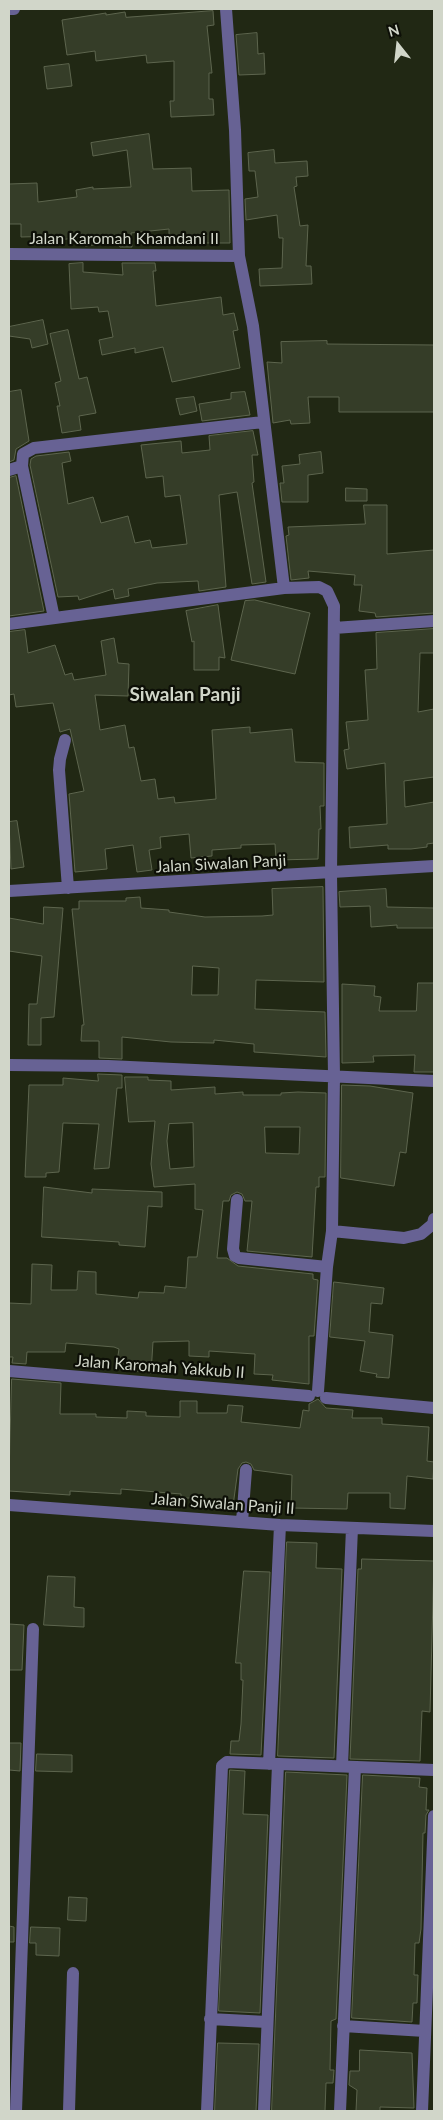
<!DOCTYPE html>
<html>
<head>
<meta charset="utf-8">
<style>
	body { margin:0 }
	#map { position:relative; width:443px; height:2120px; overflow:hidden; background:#212814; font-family:Lato,sans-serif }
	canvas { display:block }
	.frame { position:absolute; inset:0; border:10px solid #d1d6c9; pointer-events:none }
	.north { position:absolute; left:373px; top:20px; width:50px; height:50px; -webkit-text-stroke:4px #0d0f07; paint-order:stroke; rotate:344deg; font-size:14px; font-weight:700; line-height:20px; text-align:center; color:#d1d6c9 }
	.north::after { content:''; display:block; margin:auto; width:18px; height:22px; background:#d1d6c9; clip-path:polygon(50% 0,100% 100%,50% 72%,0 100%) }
</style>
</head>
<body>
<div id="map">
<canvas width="443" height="2120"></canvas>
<div class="frame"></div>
<div class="north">N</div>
</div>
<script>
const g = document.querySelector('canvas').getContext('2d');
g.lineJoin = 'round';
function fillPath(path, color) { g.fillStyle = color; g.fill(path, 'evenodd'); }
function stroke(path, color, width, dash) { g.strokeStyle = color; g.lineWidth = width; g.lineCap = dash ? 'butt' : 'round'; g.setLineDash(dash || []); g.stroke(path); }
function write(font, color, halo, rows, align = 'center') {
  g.font = font + ' Lato,sans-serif'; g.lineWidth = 4.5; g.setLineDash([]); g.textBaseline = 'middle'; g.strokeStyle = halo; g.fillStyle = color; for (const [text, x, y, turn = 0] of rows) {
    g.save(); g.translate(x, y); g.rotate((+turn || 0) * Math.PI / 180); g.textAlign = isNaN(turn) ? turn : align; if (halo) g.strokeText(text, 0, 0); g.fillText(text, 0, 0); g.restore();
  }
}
const building = new Path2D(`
	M213,11l1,14 -7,1 5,47h-3v26h4l1,16 -43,2 -1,-16h4v-40l-27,2 -1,-8 -50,6 -1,-10 -28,4 -5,-35 44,-7v2l19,-3 1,5z
	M257,33l1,21 6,-1 1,21 -26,1 -3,-40z
	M69,64l3,22 -25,3 -3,-22z
	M149,134l4,35 38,-1 1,23 37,-1 1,53h-61v-14l-38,4 1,14h-12l-3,-5 -32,4 -1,-10 -23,4 -1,-4 -39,1v-13h-12v-40l28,-1 1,19 39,-5 -1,-7 17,-3v2l38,-2 -4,-37 -34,6 -2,-13z
	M274,150l1,13 32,-2 1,15 -12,1 1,9 -3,1 6,39 8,-1 -2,41h5l1,18 -52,2 -1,-17 23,-1 1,-30h-4l-2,-23 -31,5 -1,-21 13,-2 -3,-26h-6l-1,-18z
	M83,263v9l40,3 -1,-12h33l1,8h-3l3,35 65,-9 2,18 11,-2 4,17 -5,1 7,37 -68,14 -9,-35 -28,6v-5l-33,7 -3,-15 14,-3 -5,-26 -9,1 -1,-5 -27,2 -2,-45z
	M43,320l5,24 -16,4 -2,-9 -21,-3v-9z
	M68,330l11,49 8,-2 9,36 -17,3 2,14 -19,3 -5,-27h3l-5,-23 6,-2 -11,-47z
	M327,341v3l107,1v67h-95v-15h-31l2,26 -19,1 -1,-4 -17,3 -6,-61 15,1 -1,-21z
	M21,390l8,51 -13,8 -2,11 -5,2v-70z
	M245,392l5,23 -48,6 -3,-17 32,-5v-6z
	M194,397l3,14 -17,4 -4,-16z
	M253,431l5,24h-6l2,27 -2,1 14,99 -14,2 -15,-92 -18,3 7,92 -27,4 -1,-10 -41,2 -29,6 1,7 -14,3 -2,-10 -34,11 -1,-4 -20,1 -28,-132 1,-6 5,-3 33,-4 2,9 -9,2 6,41 25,-7 8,26 27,-7 7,27 15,-3 2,8 35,-4 -7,-49 -15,2 -2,-21 -17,2 -5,-33 40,-4 1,12 28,-3 -1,-14z
	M321,452l2,21 -15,2v27h-26l-2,-19h4l-2,-17 18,-2 -1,-9z
	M16,476l28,135 -35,5v-138z
	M346,488l21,1v12h-21z
	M364,505h23v49l47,-4v63l-58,4 -1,-4 -16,-2 3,-26h-8l1,-10 -47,-4 1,7 -18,2 -5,-44 3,-1 -1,-8 77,-3z
	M255,600l55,13 -15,61 -64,-14 14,-59z
	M218,605l7,53 -6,-1v13h-25v-29l-2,1 -6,-31z
	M434,629v24h-14l-2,59 16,-3v68l-30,4 1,26 29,-5v41l-7,1v3l-16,2h-23v-4l-38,3 -1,-21 38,-3 -2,-61 -38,6 -3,-19 5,-1 -3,-27 22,-2 -3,-50 12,-1 -1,-36z
	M25,630l3,23 27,-8 10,30 7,-2 2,7 32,-5 -5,-34 13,-3 4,25 11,1 -1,32 -33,-1 5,35 25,-5 4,23 5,-1 7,34 14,-2 3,20 16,-2 1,6 41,-4 -4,-69 38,-3v6l42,-4 3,33 29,1v43h-4l1,23h-2l-1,30 -42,1 -1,-16 -34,1v3l-29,2v6l-21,2 -2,-24 -29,3 1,11 -12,2 3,20 -15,2 -4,-27 -28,4 2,20 -32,3 -6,-78 15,-3 -14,-62 -10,3 -7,-29 -37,4 -2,-13 -5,1v-63z
	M17,821l7,46 -13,2 -2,-47z
	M323,887l1,95 -68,-2 -1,29 70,3 1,45 -72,-5v-8l-40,-4v3l-43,-1 -49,-5v22l-23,-1v-17h-18l1,-16h2l-12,-116h7v-8h47v-3l14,-1 1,11 28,2v2l36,5 57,-1 11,-1 -1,-26zM193,966l26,2 -1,27h-26z
	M386,889l1,18 47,1v20h-37v-3l-26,2 -1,-21 -30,1 -1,-15z
	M44,907l19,1 -9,109 -13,1v27h-13l1,-41h8l5,-48 -33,-5v-33l34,6z
	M418,983h16v89h-20l1,-17 -42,1 1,6 -32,1v-79l33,2 -1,10 7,1 -2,14h37z
	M98,1074l24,1v13h-5l-8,80 -15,1 5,-45 -36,-1 -4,49 -13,1v4h-21l4,-92h34v-7l35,3z
	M125,1077h23v3l23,1v9l44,-3v7l28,-2v3h38v-2l17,-1 28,1 -1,84h-6v10h-3l-4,70 -65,-6 5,-50h-7l-3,-7 -5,-2 -6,3 -2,6h-6l-6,57h10l11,8 75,8v5l5,1 -4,56h-5v48l-37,-4 1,-5 -19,-1 1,-20 -46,-3v6l-20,-1v-15l-36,1 -2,31 -35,-5 3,-19 -5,-2 -48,-4 -1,9h-38l-1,12 -14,-1 1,-6h-4v-54l22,1 1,-40 20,1 -1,25h26l1,-19 18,1v22l42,4 1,-6 25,1 1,-7 21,2 2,-31h9l6,-47 -8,-1v-25l-41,3 -3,-23 4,-43 -26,1zM193,1123l1,44 -24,2 -3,-28 2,-17zM265,1127h35l-1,27 -33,-1z
	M342,1085l28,1 43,7 -7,60 -6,-1 -6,34 -53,-8z
	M44,1187l48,6v-4l70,3v15l-14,-1 -3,41 -26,-2v-3l-77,-5z
	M334,1282l50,6 -2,16 -11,-1 -2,29 24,3 -4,43 -13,-1 1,-3 -17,-3 5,-30 -35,-4z
	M12,1379l49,4 -1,31h36v3l31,1v-7l19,1v4l34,1v-16h17v12h30l1,-8 15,1 -2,16 59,6 3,-18 6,1v-7l9,-5 8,9 27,2 -1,8h30v6l47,3 -2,34 7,1 -1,17 -26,-3 -2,33 -15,-1v-15h-42l-1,16 -56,-1 1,-33 -38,-5 -3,-6 -5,-2 -4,1 -4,6 -5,37 -28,-4v-4h-24v-4l-60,-5v5l-51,-3v4l-61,-4z
	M287,1542l30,1 -1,25 26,1 -8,189 -56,-2z
	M362,1559l72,2 -4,151 -8,-1 -2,50 -70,-2 8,-190h3z
	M244,1571l26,1 -9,183 -31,-1 1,-13h8l2,-17 2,-44h-2v-17h-5z
	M48,1576l27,1 -1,30 10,1v19l-40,-2z
	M9,1624l15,1 -2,45h-13z
	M9,1743h12l-1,28 -11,-1z
	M37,1754l35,1v17l-36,-1z
	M230,1770l15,1 -2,43 25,1 -8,198 -41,-2z
	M286,1772l61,3 -11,244 -5,2 -1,49h4l-1,13h-7l-1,28h-53z
	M363,1775l57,3 -1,9 8,1 -1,22h3l-3,5 -1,18h-2l-2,96 -2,14h-4l-1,32h4l-1,28h-4l-1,19 -60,-4z
	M69,1897l18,1 -1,23 -18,-1z
	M9,1926l5,1v15h-5z
	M31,1927l29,1 -1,28 -23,-1v-12h-6z
	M218,2043l41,1 -3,67h-41z
	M360,2050l52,3 2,55 -34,-1v4h-24l1,-21 -8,-5 1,-14h9z`);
fillPath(building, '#353d28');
stroke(building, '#5d654e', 1);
stroke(new Path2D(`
	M9,9h5
	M226,9l9,121 4,126 14,70 31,262
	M9,254l230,2
	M22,466l32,152
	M9,470l13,-4 1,-12 11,-6 229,-26
	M9,624l275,-36 35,-1 8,4 7,15 -3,268 3,202 -2,155 -5,36 -9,124
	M334,628l100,-7
	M65,740l-5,19 -1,11 9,118
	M9,891l425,-25
	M9,1065l99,1 326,15
	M237,1200l-4,49 2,7 4,2 88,9
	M332,1231l72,7 17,-4 12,-10 1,-5
	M9,1371l300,25
	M326,1398l108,10
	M9,1505l271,20 154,6
	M242,1522l4,-52
	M269,1764l11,-239
	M342,1766l10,-238
	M210,2019l57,3
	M343,2026l82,5
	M16,2111l17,-482
	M69,2111l4,-138
	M207,2111l15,-345 5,-4 207,8
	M264,2111l14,-347
	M340,2111l15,-344
	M422,2111l12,-295`), '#676294', 12);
write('16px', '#d1d6c9', '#0d0f07', [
	["Jalan Karomah Khamdani II",124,239],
	["Jalan Siwalan Panji",221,864,-3],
	["Jalan Karomah Yakkub II",160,1367,4],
	["Jalan Siwalan Panji II",223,1504,4]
]);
write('bold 19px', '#d1d6c9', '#0d0f07', [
	["Siwalan Panji",185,695]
]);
</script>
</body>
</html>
